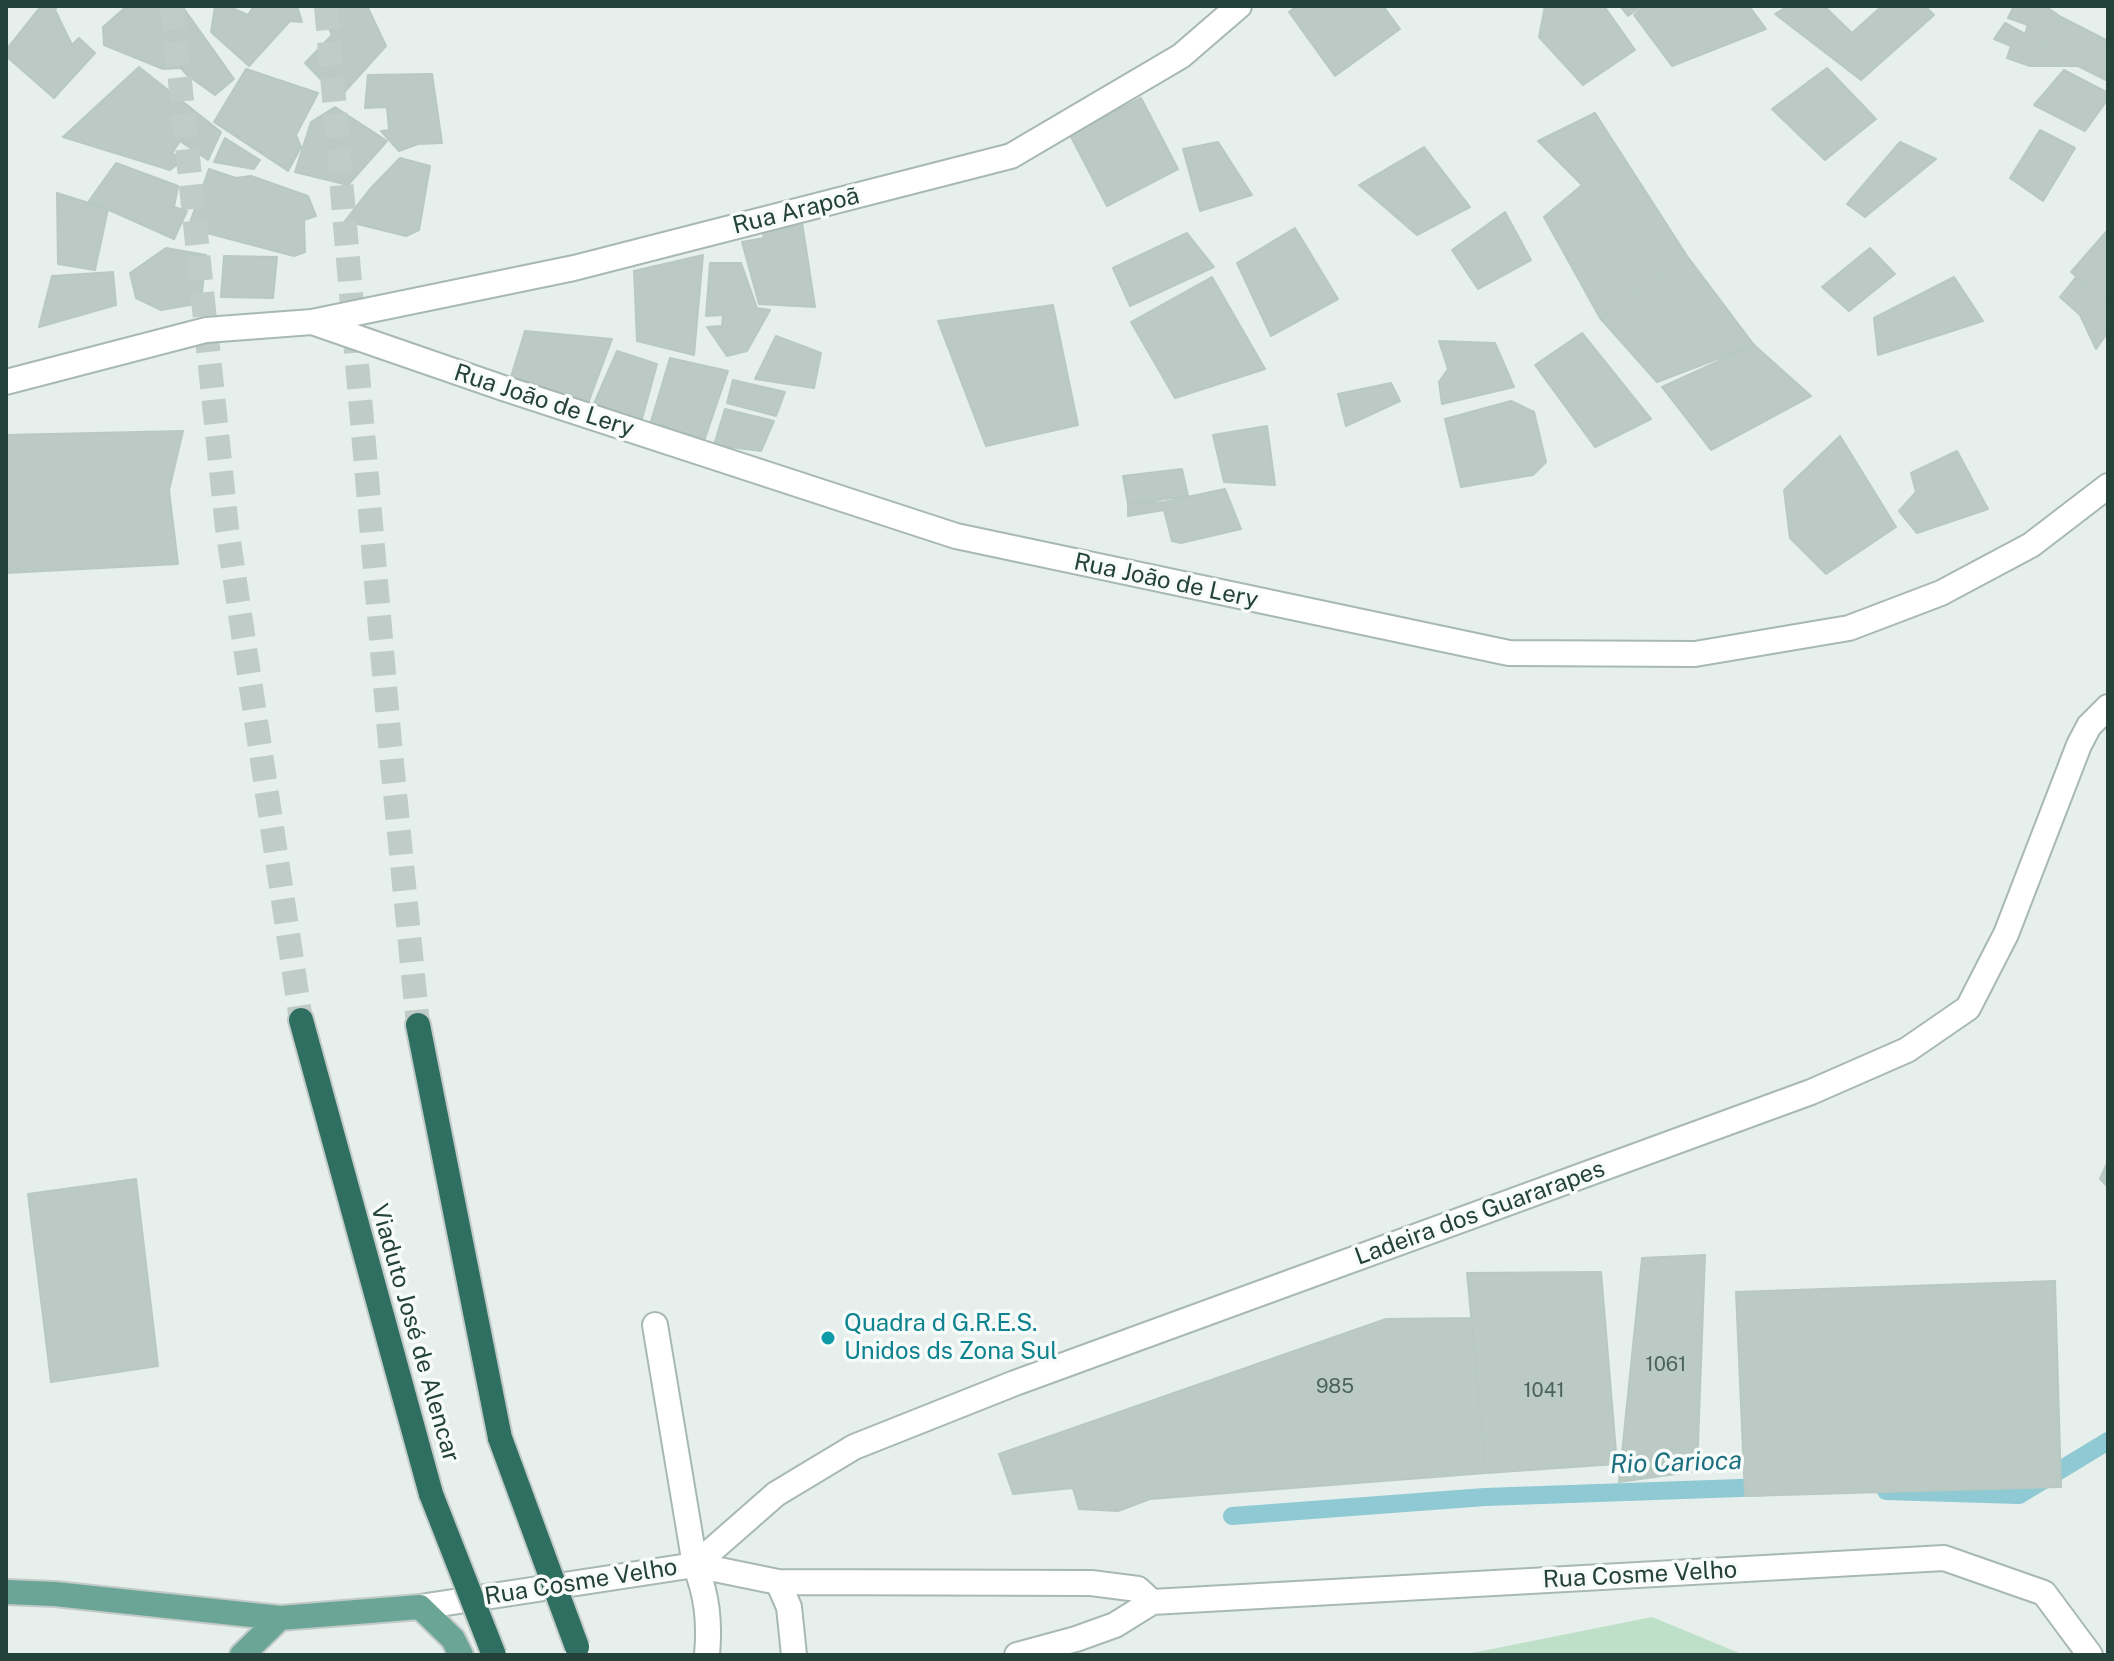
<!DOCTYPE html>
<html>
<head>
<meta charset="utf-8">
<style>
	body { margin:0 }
	#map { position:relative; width:2114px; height:1661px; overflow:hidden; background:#e6efeb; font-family:"Public Sans",sans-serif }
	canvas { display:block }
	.frame { position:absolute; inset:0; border:8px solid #24423a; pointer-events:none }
</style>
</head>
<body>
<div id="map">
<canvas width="2114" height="1661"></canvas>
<div class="frame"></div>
</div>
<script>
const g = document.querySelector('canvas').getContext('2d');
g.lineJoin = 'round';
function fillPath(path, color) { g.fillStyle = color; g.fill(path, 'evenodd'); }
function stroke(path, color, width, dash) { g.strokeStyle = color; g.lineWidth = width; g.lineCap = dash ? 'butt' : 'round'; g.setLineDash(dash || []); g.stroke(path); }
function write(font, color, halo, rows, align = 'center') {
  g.font = font + ' "Public Sans",sans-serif'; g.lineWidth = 7; g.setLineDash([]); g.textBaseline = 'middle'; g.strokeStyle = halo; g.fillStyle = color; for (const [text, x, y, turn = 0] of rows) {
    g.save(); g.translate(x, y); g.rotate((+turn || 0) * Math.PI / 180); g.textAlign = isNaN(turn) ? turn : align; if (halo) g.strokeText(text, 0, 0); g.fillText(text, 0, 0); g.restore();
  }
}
fillPath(new Path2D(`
	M1652,1617l92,38h-282z`), '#bfe0c8');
stroke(new Path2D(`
	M1886,1491l133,4 89,-54
	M1232,1516l253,-19 283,-10`), '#8ec9d4', 18);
const building = new Path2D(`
	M41,6h16l-2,4 17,35 7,-7 16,15 -41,45 -48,-42v-6z
	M127,6h55l52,73 -19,16 -28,-20 -6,-7 -18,1 -59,-24 -1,-18z
	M215,6h12l21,9 6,-9h43l5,16 -12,-1 -41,45 -38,-34z
	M319,6h48l19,40 -47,52 -34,-35 27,-28z
	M1297,6h86l17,23 -65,47 -46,-64z
	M1545,6h59l31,44 -52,35 -44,-48z
	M1620,6h21l-13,10z
	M1644,6h105l17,23 -94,37 -38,-51z
	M1788,6h36l28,27 30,-27h43l9,9 -73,65 -86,-66z
	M2014,6h31l16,11 -31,49 -23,-8 4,-12 -17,-7 11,-16 20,11 3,-9 -20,-7z
	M2061,17l47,24v40l-30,-15h-48z
	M139,67l82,65 -13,28 -28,-19 -8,12 10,8 -12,9 -107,-33z
	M1827,68l49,51 -51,41 -53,-51z
	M246,69l72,24 -22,42 5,12 -13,24 -74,-49z
	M2064,70l44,23v6l-23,32 -51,-26z
	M432,74l10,69 -24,1 -19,7 -18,-20 8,-1 -2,-23 -22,1 3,-33z
	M1141,98l37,71 -71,37 -37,-71z
	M335,107l52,34 -39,44 -53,-13 16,-50z
	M1595,113l92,143 -87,62 -56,-101 38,-32 -44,-44z
	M2040,130l35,18 -32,53 -33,-23z
	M225,138l35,22 -6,9 -40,-7z
	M1218,142l34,53 -52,16 -17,-62z
	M1900,142l36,17 -71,58 -18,-13z
	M1424,147l46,60 -53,28 -58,-50z
	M400,158l30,8 -11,64 -13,6 -61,-15 25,-32z
	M116,163l62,23 -4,21 13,4 -13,28 -85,-38z
	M209,169l27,9 15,-2 57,20 8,20 -12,4 1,32 -11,4 -106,-28z
	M57,193l51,16 -13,61 -37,-6z
	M1505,212l26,48 -53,29 -26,-39z
	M801,216l14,91 -56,-3 -17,-62 22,-4 -3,-16z
	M1295,228l43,71 -67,37 -34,-73z
	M2106,232l2,1v70l-37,-31z
	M1187,233l27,34 -84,39 -17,-38z
	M166,248l40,7 -5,48 -40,7 -25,-12 -6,-25z
	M1870,248l25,26 -46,37 -27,-24z
	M703,255l-9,100 -57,-14 -3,-70z
	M224,256l53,1 -4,41 -52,-1z
	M1687,256l67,89 -97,37 -57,-64z
	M710,263h31l16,45 13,2 -23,41 -20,5 -20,-29 15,-1 1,-11 -17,1z
	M113,272l3,33 -77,22 13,-51z
	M1212,277l53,92 -90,29 -44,-76z
	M1954,277l29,44 -105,34 -4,-37z
	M2076,277l32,26v29l-12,17 -16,-34 -20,-18z
	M1053,305l25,120 -92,21 -48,-125z
	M525,331l87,8 -25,67 -77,-26z
	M1582,333l69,86 -56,28 -60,-82z
	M776,336l45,17 -7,35 -59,-9z
	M1439,341l56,2 19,44 -72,17 -3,-22 9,-13z
	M1754,345l57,51 -100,54 -49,-63z
	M617,351l40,13 -15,55 -49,-13z
	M670,358l58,13 -24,70 -54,-16z
	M733,380l52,12 -9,24 -49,-13z
	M1391,383l9,18 -54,25 -8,-32z
	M1511,401l23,11 12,50 -13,13 -72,12 -16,-68z
	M725,409l49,12 -13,30 -47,-6z
	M1267,426l8,59 -51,-3 -11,-47z
	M183,431l-14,59 9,74 -172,9v-138z
	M1840,436l56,91 -70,47 -36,-36 -6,-48z
	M1957,451l31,58 -71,24 -18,-22 17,-19 -5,-19z
	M1182,469l6,27 -60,8 -5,-28z
	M1225,489l16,40 -60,14 -9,-2 -8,-31 -36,6v-12l36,-2z
	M2108,1161v26l-8,-8z
	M136,1179l22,187 -107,16 -23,-188z
	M1705,1255l-8,216 -78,11 23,-224z
	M1601,1272l16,192 -131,9 -19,-200z
	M2055,1281l6,206 -316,9 -9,-204z
	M1471,1318l15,155 -336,26 -32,12 -39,-2 -6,-21 -60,6 -14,-40 387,-135z`);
fillPath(building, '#bbcac4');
stroke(building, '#b8c9c2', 2);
stroke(new Path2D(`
	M172,6l55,522 74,492
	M326,6l64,737 28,282`), '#bfccc8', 24, [24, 12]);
const minor = new Path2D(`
	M312,322l191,66 453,148 553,117 186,1 154,-26 92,-35 90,-48 77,-59
	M6,382l200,-52 106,-8 262,-54 437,-112 170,-100 58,-50
	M655,1325l40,240c12,30 15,57 12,90
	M695,1565l81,-71 78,-47 161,-64 796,-291 96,-42 61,-42 38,-74 73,-189 10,-19 19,-19
	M778,1582l11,25 5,48
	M420,1607l275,-42 83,17 313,1 47,6 14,13
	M1017,1655l59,-16 39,-14 37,-23 792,-44 100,35 46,62`);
const major = new Path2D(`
	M6,1592l49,2 225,24 140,-11 33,32 8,16
	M242,1655l38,-37`);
const highway = new Path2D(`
	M301,1020l130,474
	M418,1025l82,413`);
stroke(minor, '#a8b8b2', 28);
stroke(major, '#c2cac8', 28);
stroke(highway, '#c2cac8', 28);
stroke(minor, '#fff', 24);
stroke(major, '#6aa596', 24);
stroke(highway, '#2f6f62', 24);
const highwayBridge = new Path2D(`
	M500,1438l77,209
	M431,1494l63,161`);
stroke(highwayBridge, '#c2cac8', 28, []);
stroke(highwayBridge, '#2f6f62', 24);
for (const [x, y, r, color] of [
	[828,1338,8,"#0f9aa8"]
]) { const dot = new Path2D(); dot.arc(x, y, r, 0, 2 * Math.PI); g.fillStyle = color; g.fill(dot); stroke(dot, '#f7fbf9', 3); }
write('20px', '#4a645c', null, [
	["1061",1666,1365],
	["985",1335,1387],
	["1041",1544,1391]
]);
write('24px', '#24423a', '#f7fbf9', [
	["Rua Arapoã",796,211,-14],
	["Rua João de Lery",544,401,18],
	["Rua João de Lery",1166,581,12],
	["Ladeira dos Guararapes",1480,1213,-20],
	["Viaduto José de Alencar",415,1333,74],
	["Rua Cosme Velho",1640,1575,-3],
	["Rua Cosme Velho",581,1582,-9]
]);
write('24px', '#0d838f', '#f7fbf9', [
	["Quadra d G.R.E.S.",844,1324],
	["Unidos ds Zona Sul",844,1352]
], 'left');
write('italic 26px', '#1c6f80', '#f7fbf9', [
	["Rio Carioca",1676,1463,-2]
]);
</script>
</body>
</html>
